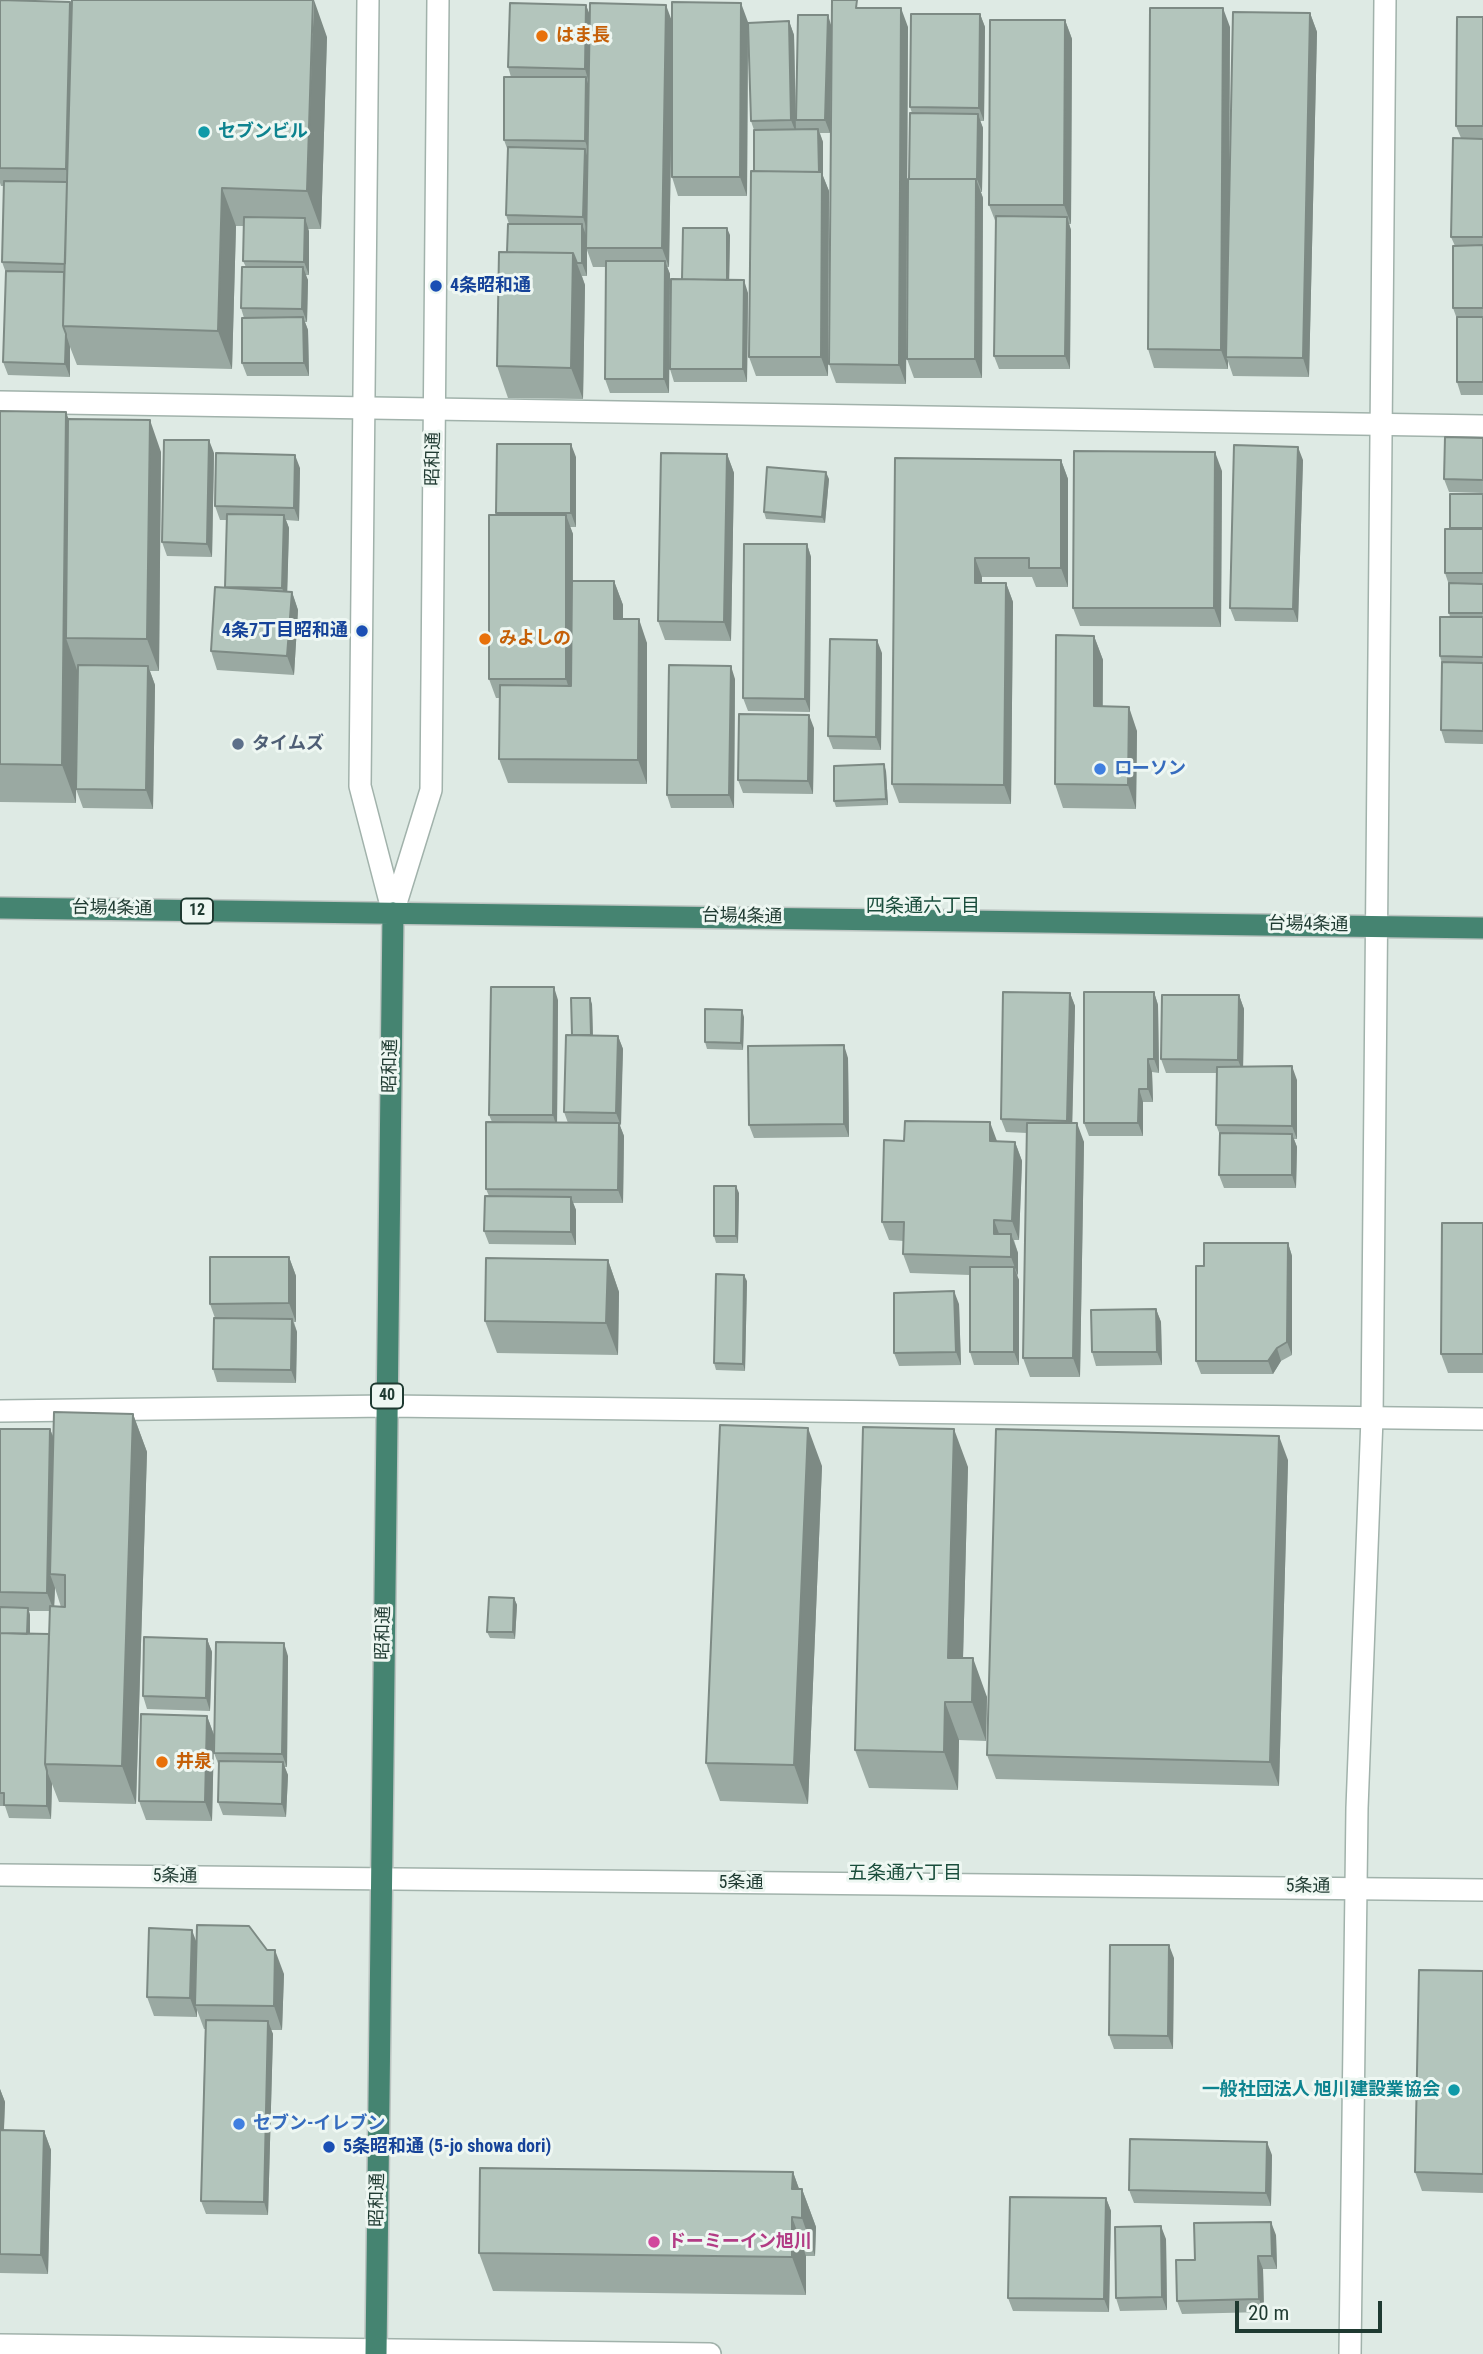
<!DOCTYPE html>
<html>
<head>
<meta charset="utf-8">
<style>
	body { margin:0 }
	#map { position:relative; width:1483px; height:2354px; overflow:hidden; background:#deeae4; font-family:"Roboto Condensed",sans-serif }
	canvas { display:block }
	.scale { position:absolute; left:1235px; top:2301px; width:147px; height:32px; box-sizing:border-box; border:4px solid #1f3a31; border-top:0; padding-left:9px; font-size:21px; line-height:24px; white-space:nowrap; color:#1f3a31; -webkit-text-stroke:5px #eef7f2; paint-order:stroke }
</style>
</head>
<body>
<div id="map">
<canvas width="1483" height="2354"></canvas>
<div class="scale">20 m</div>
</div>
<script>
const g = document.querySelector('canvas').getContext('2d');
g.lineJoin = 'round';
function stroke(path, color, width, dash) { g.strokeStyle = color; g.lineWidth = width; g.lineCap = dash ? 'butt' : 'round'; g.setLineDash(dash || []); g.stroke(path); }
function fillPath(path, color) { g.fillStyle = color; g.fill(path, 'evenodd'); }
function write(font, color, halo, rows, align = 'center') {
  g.font = font + ' "Roboto Condensed","Noto Sans JP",sans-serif'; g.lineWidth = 6; g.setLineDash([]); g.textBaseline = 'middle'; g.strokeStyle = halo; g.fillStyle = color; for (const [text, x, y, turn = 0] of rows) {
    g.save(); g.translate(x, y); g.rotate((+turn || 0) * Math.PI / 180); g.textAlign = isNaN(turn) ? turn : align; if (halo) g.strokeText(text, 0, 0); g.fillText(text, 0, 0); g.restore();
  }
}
const minor = new Path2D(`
	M0,402l1483,24
	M0,1411l387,-5 1096,13
	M0,1875l1483,15
	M0,2345l710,9`);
const tertiary = new Path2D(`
	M368,0l-8,786 33,127
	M393,913l38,-123 7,-790
	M1350,2354l7,-546 15,-390 13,-1418`);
const trunk = new Path2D(`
	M0,908l1483,20
	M376,2354l17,-1441`);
stroke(minor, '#a1b2ab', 24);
stroke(tertiary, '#a1b2ab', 24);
stroke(trunk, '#bcc4c1', 24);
stroke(minor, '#fff', 21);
stroke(tertiary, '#fff', 21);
stroke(trunk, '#458471', 21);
fillPath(new Path2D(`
	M0,0l327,37 -6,192h-13l1,46h-4l3,5 -1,42h-2l3,8 1,46h-62l-5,-13 2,-45 -3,-10 5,-41 -3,-6 1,-35h-8l-4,143 -155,-4 -7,-18v30l-62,-2 -5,-13 3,-89 -4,-11 2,-76h-3l-1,-3z
	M586,5l3,9 83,7 76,2 41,-2 5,14 2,84 36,-92 27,-19 49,19 -2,357 -70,-1 -7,-19 2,-300 -1,69h-10l3,9v34l6,15 -1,185h-72l-7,-19 5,-186v-41l-3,-9 -3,-81 -1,156h-69l-6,-19v-91l-3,181h-2l3,7 -1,119h-59l-5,-14 1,-112h-13l-6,-17v26h-5l3,9 -2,114 -75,-1 -11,-32 12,-142 -3,-9 2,-64 -4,-11 7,-63 -3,-10z
	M1310,13l7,19 -8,345 -76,-1 -5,-15v8l-74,-1 -6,-19 82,-322 -1,207z
	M980,14l5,13 -1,94h-4l3,7 -1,64h-1l2,6 -1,180h-68l-7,-19 5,-246 -2,-6z
	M1483,17v378h-22l-4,-13v-63l-4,-11 2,-62 -4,-9 10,-99 -5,-12z
	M1065,20l7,19 -1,185h-2l2,6 -1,139h-71l-5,-13 2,-133 -7,-18z
	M730,235l-1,45 19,13 -1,89h-73l-4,-13 12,-90z
	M0,411l68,8 93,33 -2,219h-9l5,14 -2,124 -70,-1 -7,-19v14l-76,-1z
	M1483,438v55l-34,-1 -5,-13z
	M214,453l-2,104 -45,-1 -5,-14z
	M727,454l7,19 -3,168 -66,-1 -7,-19z
	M576,457v70h-6l3,7v47h41l9,24v14l24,24v141l-139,-1 -9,-24 1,-61h-4l-7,-19 7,-166z
	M895,458l166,2 7,19v108h-32l-4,-10h-50v6h24l7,19 -2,202 -112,-1 -7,-19z
	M1303,460l-5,162 -63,-1 -5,-13z
	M300,468l-1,53 -13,-1 3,8 -2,63 5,1 6,18 -4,65 -77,-5 -6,-19 15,-63 1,-68h-7l-5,-14z
	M1222,471l-1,156 -141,-1 -7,-18z
	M829,479l-4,44 -59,-4 -2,-7z
	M1483,494v250l-38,-1 -4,-13 1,-66 -2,-8 10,-39 -1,-4v-28l-4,-12 6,-44z
	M807,544l4,13 -1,155 -62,-1 -5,-13z
	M1094,636l9,24v46l34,25 -1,78 -73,-1 -8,-24z
	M882,653l-1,97 -48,-1 -5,-13z
	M735,679l-1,129h-63l-4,-13z
	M814,728l-1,66 -70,-1 -5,-13z
	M886,771l2,34 -52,2 -2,-6z
	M1154,992l4,13 1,68 -7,-1 1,30h-10v34h-54l-5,-13z
	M1070,993l5,13 -3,117 12,19 -4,235h-50l-7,-19 4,-225 -21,-1 -5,-13z
	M1239,995l5,14 -1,58 54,13v59h-3l3,8 -1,41h-72l-5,-13 1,-40 -4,-10 1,-52h-51l-5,-14z
	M558,1000l-1,123h11l-4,-11 8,-77 20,-31 1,32h25l5,13 -3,77 4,10 -1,67h-50l3,7v35l-87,-1 -5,-13 5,-35 -3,-7 6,-67 -3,-7z
	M744,1017l-1,33 -36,-1 -2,-7z
	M848,1058l1,79 -95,1 -5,-13z
	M904,1141l111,1 7,19 -3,79h-5l4,13 -1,23 2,4v85h-45l-4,-13v-77l-60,-2 -7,-19 1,-13 -15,-1 -7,-18z
	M739,1193l-1,50h-22l-2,-7z
	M1483,1223v150h-35l-7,-19z
	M1288,1243l4,13v99l-11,6 -8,13h-72l-5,-13 8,-95z
	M289,1257l7,19v46h-2l3,10 -1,51 -79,-1 -4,-13 2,-51 -5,-14z
	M608,1260l11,32 -1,63 -121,-2 -12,-32z
	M747,1281l-2,90 -29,-1 -2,-7z
	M959,1304l2,61 -62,1 -5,-13z
	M1156,1309l5,13 1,43 -66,1 -4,-14z
	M133,1414l14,38 -11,352 -77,-2 -7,-18 -1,35 -42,-1 -4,-12h-5v-377h50l4,9zM55,1588l6,19 -7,-1zM29,1611h21l-1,23h-19v-19z
	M1288,1460l-9,326 -283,-7 -9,-24z
	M822,1466l-14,338 -88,-3 -14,-38z
	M968,1467l-5,191 24,39 -1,44 -27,-1 -1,50 -89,-2 -14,-38z
	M514,1598l3,7 -2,34 -25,-1 -3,-6z
	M207,1639l5,13 -2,59 -63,-2 -4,-13z
	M288,1656l-1,111h-3l4,8 -2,42 -63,-2 -5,-13 1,-36 -5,-13z
	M207,1716l7,19 -2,86 -66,-1 -7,-19z
	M197,1942l87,32 -2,56h-11l2,4 -5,181 -62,-1 -5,-13 4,-172h-1l-7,-19v7l-43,-1 -7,-19z
	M1174,1958l-1,91h-59l-5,-14z
	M1483,1971v222l-61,-2 -7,-19z
	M0,2089l5,13 -1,28 40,1 7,19 -3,124 -48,-1z
	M1272,2155l-1,51 -137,-3 -5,-13z
	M793,2172l6,17h3l14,38 -1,29h-9v39l-313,-4 -14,-38z
	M1106,2198l5,13 -2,101 -96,-1 -5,-13z
	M1276,2235l1,34h-14l1,43 -82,2 -5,-13 18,-41z
	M1166,2239l1,71 -47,1 -4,-13z`), '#9aa9a2');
fillPath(new Path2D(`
	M314,0l13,37 -6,192 -14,-38z
	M70,2l7,19 -4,167 -7,-19z
	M741,3l7,19 -1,174 -7,-19z
	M586,5l5,13 -2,65 -4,-14z
	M666,5l7,19 -4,243 -7,-19z
	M901,8l7,19 -2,357 -7,-19z
	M1223,8l7,19 -2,330h-2l2,4v8l-7,-19z
	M1310,13l7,19 -8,345 -6,-19z
	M980,14l5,13 -1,94 -5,-13z
	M828,15l4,13 -2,105 -5,-13z
	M1065,20l7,19 -1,185 -7,-19z
	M789,21l5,14 2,98 -5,-13z
	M586,77l4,13v64l-5,-13z
	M978,114l5,14 -1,64 -5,-13z
	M818,129l5,13v34l6,15 -1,185 -7,-19z
	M585,149l4,13 -2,68 -4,-13z
	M976,179l7,19 -1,180 -7,-19z
	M222,188l14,38 -4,143 -14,-38z
	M1067,217l4,13 -1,139 -5,-13z
	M305,218l4,13v44l-5,-13z
	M582,224l5,14v38l-5,-13z
	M727,228l3,7 -1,52 -2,-6z
	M573,253l12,32 -2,114 -12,-31z
	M665,261l5,13 -1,119 -5,-14z
	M303,267l5,13 -1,42 -5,-13z
	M744,280l4,13 -1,89 -4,-13z
	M303,317l5,13 1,46 -5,-13z
	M66,334l4,13v30l-5,-13z
	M66,412l14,38 -14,188 11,32 -1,133 -14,-38z
	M150,420l11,32 -2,219 -12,-32z
	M209,440l5,13 -2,104 -5,-13z
	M571,444l5,13v70l-5,-14z
	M1298,447l5,13 -5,162 -5,-13z
	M1215,452l7,19 -1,156 -7,-19z
	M727,454l7,19 -3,168 -7,-19z
	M295,455l5,13 -1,53 -5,-13z
	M1061,460l7,19v108l-7,-19z
	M826,472l3,7 -4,44 -3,-6z
	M284,515l5,13 -2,73 -5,-13z
	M566,515l7,19 -1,164 -6,-19z
	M807,544l4,13 -1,155 -5,-13z
	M975,558l7,19v25l-7,-19z
	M614,581l9,24v38l-9,-24z
	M1006,583l7,19 -2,202 -7,-19z
	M292,592l6,18 -4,65 -7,-19z
	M639,619l8,24v141l-9,-24z
	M1094,636l9,24 -1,70 -8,-24z
	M877,640l5,13 -1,97 -5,-13z
	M148,666l7,19 -2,124 -7,-19z
	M731,666l4,13 -1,129 -5,-13z
	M1129,707l8,24 -1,78 -8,-24z
	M809,715l5,13 -1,66 -5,-13z
	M884,764l2,7 2,34 -2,-6z
	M554,987l4,13 -1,128 -4,-13z
	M1154,992l4,13 1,68 -5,-14z
	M1070,993l5,13 -3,128 -5,-13z
	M1239,995l5,14 -1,64 -5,-13z
	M590,998l2,6 1,37 -2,-6z
	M742,1010l2,7 -1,33 -2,-7z
	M618,1036l5,13 -2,77 -5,-13z
	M844,1045l4,13 1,79 -5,-13z
	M1148,1059l4,13 1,30 -5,-13z
	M1292,1066l5,14v59l-5,-13z
	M1139,1089l4,13v34l-5,-13z
	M990,1122l7,19v19l-7,-19z
	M619,1123l5,13 -1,67 -5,-13z
	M1077,1123l7,19 -4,235 -7,-19z
	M1292,1134l5,13 -1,41 -4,-13z
	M1015,1142l7,19 -3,79 -7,-19z
	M736,1186l3,7 -1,50 -2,-7z
	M571,1197l5,13v35l-5,-13z
	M994,1220l7,19 -7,-5z
	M1011,1234l7,19v23l-7,-19z
	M1288,1243l4,13v99l-5,-13z
	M289,1257l7,19v46l-7,-19z
	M608,1260l11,32 -1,63 -12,-32z
	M1014,1267l5,13v85l-5,-13z
	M744,1275l3,6 -2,90 -2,-7z
	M954,1291l5,13 2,61 -5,-13z
	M1156,1309l5,13 1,43 -5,-13z
	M292,1319l5,13 -1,51 -5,-13z
	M1277,1348l4,13 -8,13 -5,-13z
	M133,1414l14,38 -11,352 -14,-38z
	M808,1428l14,38 -14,338 -14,-39z
	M50,1429l7,19 -7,126 5,14 -1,23 -7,-18z
	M954,1429l14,38 -6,229 -14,-38z
	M1279,1436l9,24 -9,326 -9,-24z
	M514,1598l3,7 -2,34 -2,-7z
	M28,1608l2,7v28l-3,-7z
	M207,1639l5,13 -2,59 -4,-13z
	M284,1643l4,13 -1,111 -5,-13z
	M973,1658l14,39 -1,44 -14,-39z
	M945,1702l14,38 -1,50 -14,-38z
	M207,1716l7,19 -2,86 -7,-19z
	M283,1762l5,13 -2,42 -4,-13z
	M47,1771l5,13 -1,35 -4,-13z
	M192,1930l7,19 -4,56 2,5v7l-7,-19z
	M1169,1945l5,13 -1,91 -5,-13z
	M275,1950l9,24 -2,56 -8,-24z
	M268,2021l5,13 -5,181 -4,-13z
	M0,2089l5,13 -2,47 -3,-9z
	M44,2131l7,19 -3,124 -7,-19z
	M1267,2142l5,13 -1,51 -5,-13z
	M793,2172l9,25v-8l14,38 -1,29 -23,-67z
	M1106,2198l5,13 -2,101 -5,-13z
	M792,2217l14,39v39l-14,-38z
	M1271,2222l5,13 1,34 -5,-13z
	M1161,2226l5,13 1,71 -5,-13z
	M1258,2256l5,13 1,43 -5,-13z`), '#7d8a84');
const building = new Path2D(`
	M0,0l70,2 -4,167 -66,-1z
	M72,0h241l-6,191 -85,-3 -4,143 -155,-5z
	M832,0h25l-1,8h45l-2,357 -70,-1z
	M672,2l69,1 -1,174h-68z
	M510,3l76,2 -1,64 -77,-2z
	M590,3l76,2 -4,243h-76z
	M1150,8h73l-2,342 -73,-1z
	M1233,12l77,1 -7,345 -77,-1z
	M911,14h69l-1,94 -69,-1z
	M798,15h30l-3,105h-29z
	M1457,17h26v109h-27z
	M990,20h75l-1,185h-75z
	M789,21l2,99 -40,1 -3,-98z
	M504,77h82l-1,64 -81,-1z
	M910,113l68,1 -1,65h-68z
	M818,129l1,43 -65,-1v-41z
	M1453,138l30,1v98h-32z
	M508,147l77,2 -2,68 -77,-2z
	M751,171l71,1 -1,185h-72z
	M908,179h68l-1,180h-68z
	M4,181l63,1 -2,82 -63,-2z
	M996,216l71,1 -2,139h-71z
	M244,217l61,1 -1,44 -61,-1z
	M508,224h74v39h-5l-4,-10 -66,-1z
	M683,228h44v52l-45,-1z
	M1483,245v63h-30v-62z
	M499,252l74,1 -2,115 -74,-2z
	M606,261h59l-1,118h-59z
	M242,267h61l-1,42 -61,-1z
	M6,271l58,1 -1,54 3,8 -1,30 -62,-2z
	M671,279l73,1 -1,89h-73z
	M303,317l1,46h-62v-45z
	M1457,317h26v65h-26z
	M0,411l66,1 -4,353 -62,-1z
	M68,419l82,1 -3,219 -81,-1z
	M1445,437l38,1v42l-39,-1z
	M164,440h45l-2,104 -45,-2z
	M497,444h74v69h-75z
	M1234,445l64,2 -5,162 -63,-1z
	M1074,451l141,1 -1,156h-141z
	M216,453l79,2 -1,53 -79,-2z
	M661,453l66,1 -3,168 -66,-1z
	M895,458l166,2v108h-32v-10h-54v25h31l-2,202 -112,-1z
	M767,467l59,5 -4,45 -58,-5z
	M1450,494h33v34h-33z
	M227,514l57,1 -2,73 -57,-1z
	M489,515h77v164h-77z
	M1445,529h38v44h-38z
	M744,544h63l-2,155 -62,-1z
	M572,581h42v38h25l-1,141 -139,-1 1,-74 71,1z
	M1449,583l34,1v29h-34z
	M215,587l77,5 -5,64 -76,-5z
	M1440,617h43v40l-43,-1z
	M1056,635l38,1v70l35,1 -1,78 -73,-1z
	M830,639l47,1 -1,97 -48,-1z
	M1442,662l41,1v68l-42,-1z
	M78,665l70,1 -2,124 -70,-1z
	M669,665l62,1 -2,129h-62z
	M739,714l70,1 -1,66 -70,-1z
	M884,764l2,35 -52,2v-35z
	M491,987h63l-1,128h-64z
	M1003,992l67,1 -3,128 -66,-2z
	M1084,992h70v67h-6v30h-9l-1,34h-54z
	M1162,995h77l-1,65 -77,-1z
	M571,998h19l1,37h-19z
	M705,1009l37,1 -1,33 -36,-1z
	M566,1035l52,1 -2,77 -52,-1z
	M844,1045v79l-95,1 -1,-79z
	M1292,1066v60l-76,-1 1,-58z
	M905,1121l85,1v19l25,1 -3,79 -18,-1v14h17v23l-108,-3 1,-32h-22l2,-82 20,1z
	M486,1122l133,1 -1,67 -132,-1z
	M1027,1123h50l-4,235h-50z
	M1220,1133l72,1v41h-73z
	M714,1186h22v50h-22z
	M485,1196l86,1v35l-87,-1z
	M1442,1223h41v131h-42z
	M1204,1243h84l-1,99 -10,6 -9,13h-72v-95h8z
	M210,1257h79v46l-79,1z
	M486,1258l122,2 -2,63 -121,-2z
	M970,1267h44v85h-44z
	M716,1274l28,1 -1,89 -29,-1z
	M954,1291l2,61 -62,1v-60z
	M1156,1309l1,43h-65l-1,-42z
	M214,1318l78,1 -1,51 -78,-1z
	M54,1412l79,2 -11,352 -77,-2 5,-158 15,1v-32l-15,-1z
	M720,1425l88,3 -14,337 -88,-2z
	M863,1427l91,2 -6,229h25l-1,44h-27l-1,50 -89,-2z
	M0,1429h50l-3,164 -47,-1z
	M996,1429l283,7 -9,326 -283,-7z
	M489,1597l25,1 -1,34h-26z
	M0,1607l28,1 -1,26 -27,-1z
	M0,1633l49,1 -4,130 2,7v35l-43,-1v-12h-4z
	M144,1637l63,2 -1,59 -63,-2z
	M216,1642l68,1 -2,111 -68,-1z
	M141,1714l66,2 -2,86 -66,-1z
	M219,1761l64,1 -1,42 -64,-2z
	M197,1925l52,1 18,24h8l-1,56 -79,-1z
	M149,1928l43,2 -2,68 -43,-1z
	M1110,1945h59l-1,91 -59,-1z
	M1419,1970l64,1v203l-68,-2z
	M206,2020l62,1 -4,181 -63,-1z
	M0,2130l44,1 -3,124 -41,-1z
	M1130,2139l137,3 -1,51 -137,-3z
	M480,2168l313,4 -1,17h10v29l-10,-1v40l-313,-4z
	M1010,2197l96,1 -2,101 -96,-1z
	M1271,2222l1,34h-14l1,43 -82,2 -1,-41h19l-1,-37z
	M1161,2226l1,71 -46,1 -1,-71z`);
fillPath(building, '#b3c5bc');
stroke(building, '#7d8a84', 2);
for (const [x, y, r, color] of [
	[542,36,7,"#e8710a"],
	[204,132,7,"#0f9aa8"],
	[436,286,7,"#1a4fb4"],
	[362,631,7,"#1a4fb4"],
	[485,639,7,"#e8710a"],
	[238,744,7,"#5c6f8a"],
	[1100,769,7,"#3f7fe0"],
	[162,1762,7,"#e8710a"],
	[1454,2090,7,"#0f9aa8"],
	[239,2124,7,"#3f7fe0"],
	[329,2147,7,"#1a4fb4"],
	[654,2242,7,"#d1479c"]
]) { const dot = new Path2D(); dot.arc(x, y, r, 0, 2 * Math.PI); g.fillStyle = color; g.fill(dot); stroke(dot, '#eef7f2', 2.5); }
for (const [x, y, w] of [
	[197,911,32],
	[387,1396,32]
]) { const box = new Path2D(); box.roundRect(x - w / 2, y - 12.5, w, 25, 5); g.fillStyle = '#eef7f2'; g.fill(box); stroke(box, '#1f3a31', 2); }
write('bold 16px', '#1f3a31', null, [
	["12",197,911],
	["40",387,1396]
]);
write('bold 18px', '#c56008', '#eef7f2', [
	["はま長",556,36],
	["みよしの",499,639],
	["井泉",176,1762]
], 'left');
write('bold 18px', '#0d838f', '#eef7f2', [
	["セブンビル",218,132],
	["一般社団法人 旭川建設業協会",1440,2090,"right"]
], 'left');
write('bold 18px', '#164399', '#eef7f2', [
	["4条昭和通",450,286],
	["4条7丁目昭和通",348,631,"right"],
	["5条昭和通 (5-jo showa dori)",343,2147]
], 'left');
write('18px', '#1f3a31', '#eef7f2', [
	["昭和通",434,459,-89],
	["台場4条通",112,909,1],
	["台場4条通",742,917,1],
	["台場4条通",1308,925,1],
	["昭和通",391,1066,-89],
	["昭和通",384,1633,-89],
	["5条通",175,1877,1],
	["5条通",741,1883],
	["5条通",1308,1887,1],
	["昭和通",378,2200,-89]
]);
write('bold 18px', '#4e5e75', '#eef7f2', [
	["タイムズ",252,744]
], 'left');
write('bold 18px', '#366cbe', '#eef7f2', [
	["ローソン",1114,769],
	["セブン-イレブン",253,2124]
], 'left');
write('bold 18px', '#b23c85', '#eef7f2', [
	["ドーミーイン旭川",668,2242]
], 'left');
write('19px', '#1a4d3c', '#eef7f2', [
	["四条通六丁目",923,907],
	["五条通六丁目",905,1874]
]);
</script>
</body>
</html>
